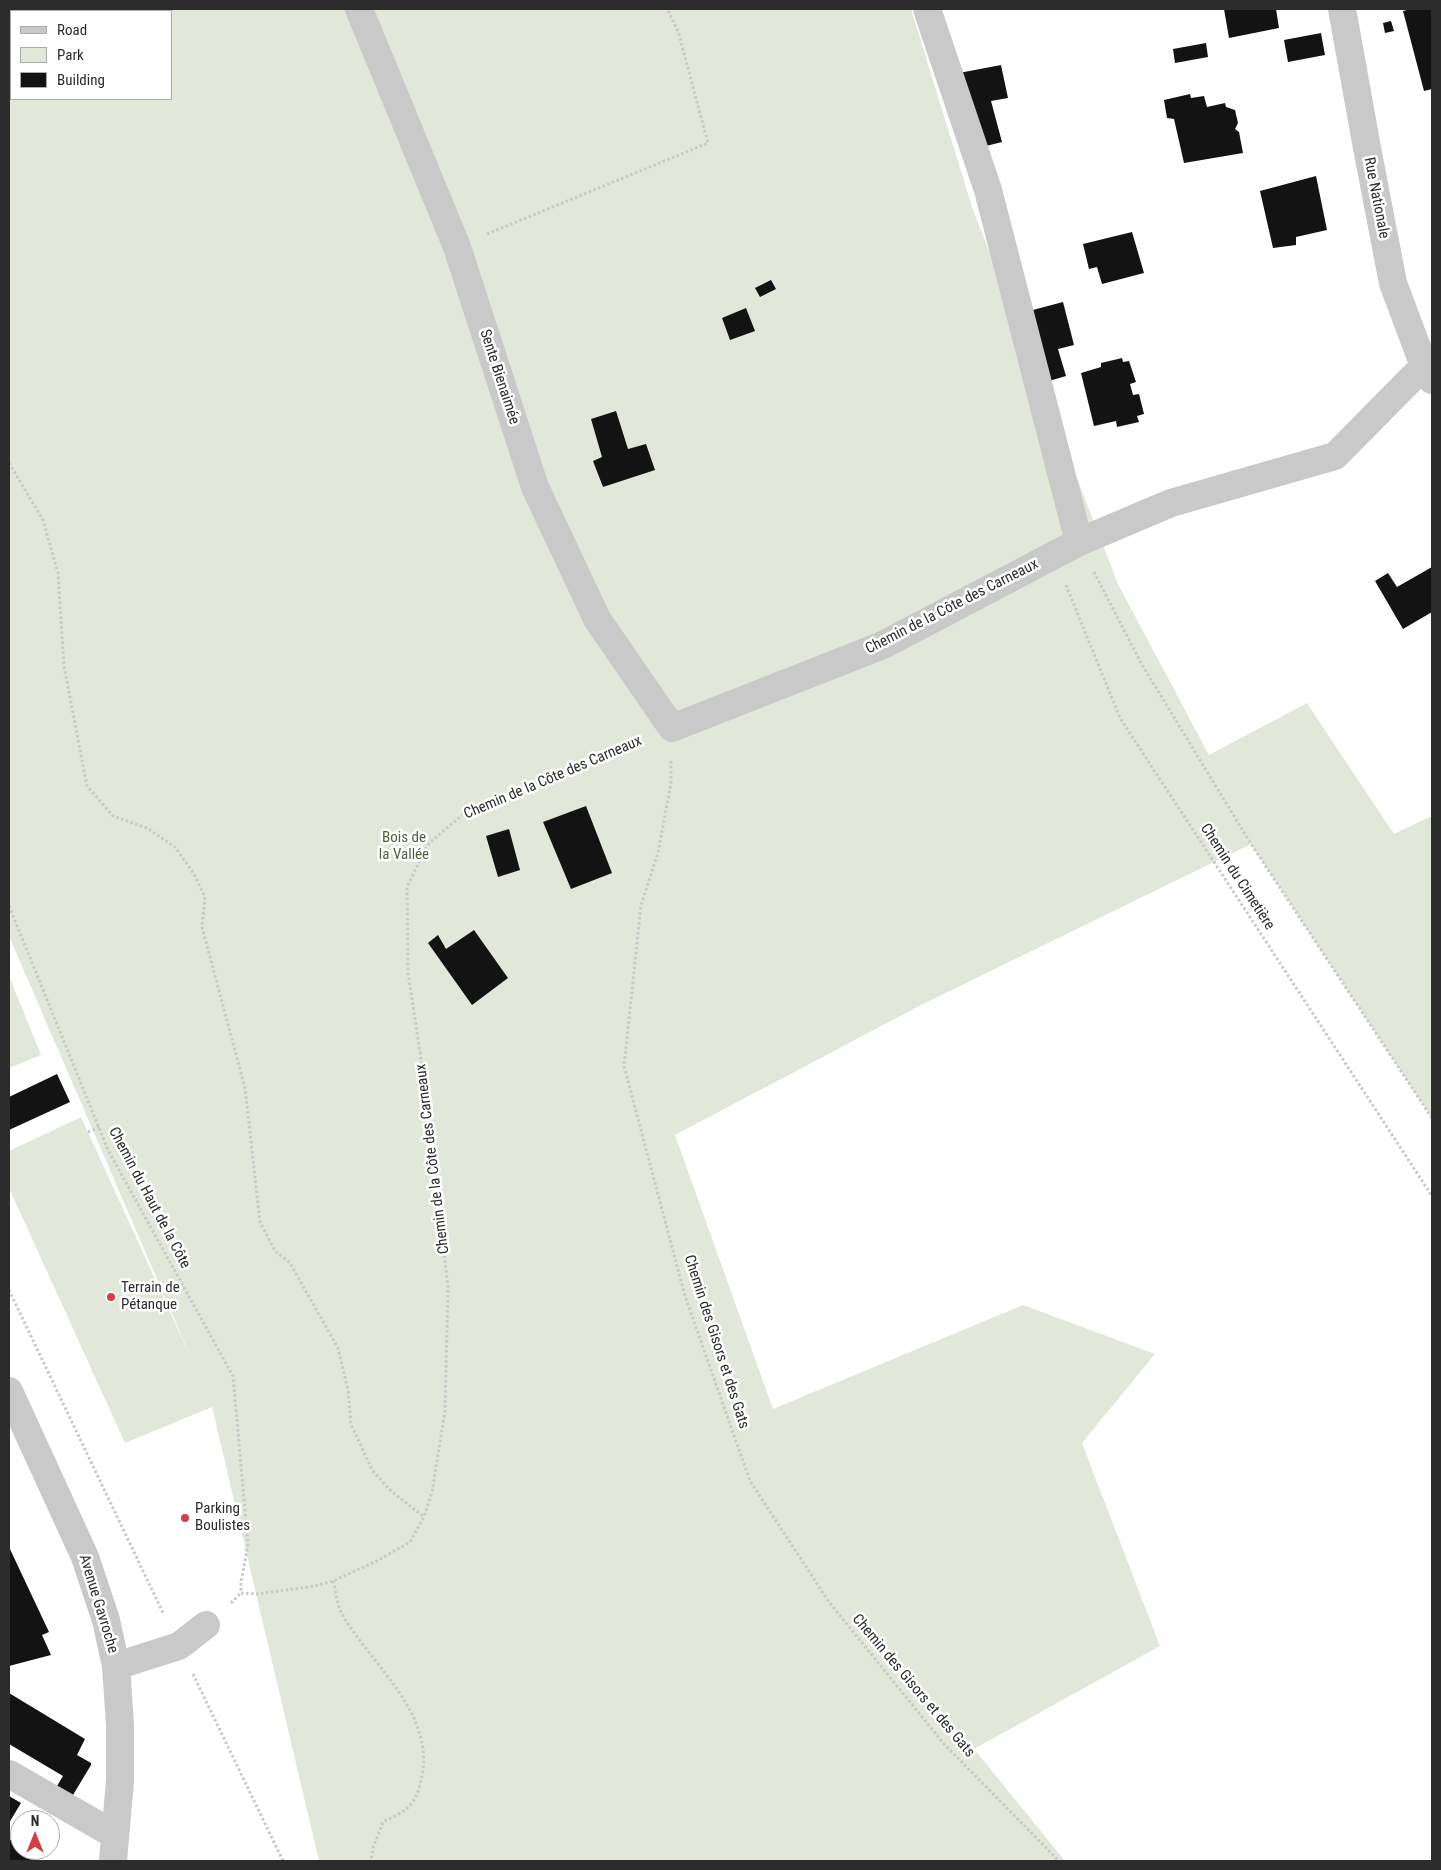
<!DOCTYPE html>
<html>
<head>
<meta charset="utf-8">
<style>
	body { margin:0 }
	#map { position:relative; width:1441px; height:1870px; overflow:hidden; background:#fff; font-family:"Roboto Condensed",sans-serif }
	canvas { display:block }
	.frame { position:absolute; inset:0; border:10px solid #2c2c2c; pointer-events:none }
	.legend { position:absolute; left:10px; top:10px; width:162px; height:90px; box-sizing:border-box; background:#fff; border:1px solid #ababab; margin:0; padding:6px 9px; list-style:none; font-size:15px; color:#2c2c2c }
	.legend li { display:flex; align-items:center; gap:10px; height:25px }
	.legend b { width:25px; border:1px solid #ababab }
	.north { position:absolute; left:10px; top:1810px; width:50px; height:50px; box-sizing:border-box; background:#fff; border:1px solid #ababab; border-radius:50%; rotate:0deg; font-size:14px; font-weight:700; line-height:20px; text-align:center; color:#2c2c2c }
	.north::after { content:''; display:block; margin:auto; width:18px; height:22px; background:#d23f45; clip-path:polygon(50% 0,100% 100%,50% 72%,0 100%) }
</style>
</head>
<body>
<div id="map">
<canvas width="1441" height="1870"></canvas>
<div class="frame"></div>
<ul class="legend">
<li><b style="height:6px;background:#c9c9c9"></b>Road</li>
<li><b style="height:14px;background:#e1e8da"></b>Park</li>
<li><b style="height:14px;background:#131313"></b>Building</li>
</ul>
<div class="north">N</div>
</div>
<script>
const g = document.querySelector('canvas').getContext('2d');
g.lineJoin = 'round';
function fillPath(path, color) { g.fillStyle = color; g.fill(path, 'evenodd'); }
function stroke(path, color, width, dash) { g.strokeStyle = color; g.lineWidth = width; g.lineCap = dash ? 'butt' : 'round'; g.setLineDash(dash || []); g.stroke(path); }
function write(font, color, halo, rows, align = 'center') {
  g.font = font + ' "Roboto Condensed",sans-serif'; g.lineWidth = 5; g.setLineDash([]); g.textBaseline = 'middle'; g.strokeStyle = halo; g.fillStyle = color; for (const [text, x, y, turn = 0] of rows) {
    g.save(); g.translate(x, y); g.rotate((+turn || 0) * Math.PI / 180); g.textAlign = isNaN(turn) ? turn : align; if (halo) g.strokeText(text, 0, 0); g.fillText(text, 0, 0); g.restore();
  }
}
fillPath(new Path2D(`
	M9,9h902l62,201 145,374 91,171 98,-52 87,131 38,-18v302l-181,-274 -330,161 -246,130 98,274 250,-104 132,49 -73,89 78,203 -186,103 91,112h-746l-107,-454 -87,36 -116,-255v-37l72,-34 111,243 -183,-424zM11,11h160v88h-160z
	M9,976l32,79 -32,13z`), '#e1e8da');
fillPath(new Path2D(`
	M123,9h39l1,2h-39z
	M1224,9h52l3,19 -50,10z
	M1411,9h21v80l-8,2 -21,-80z
	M1391,21l3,10 -9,2 -2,-10z
	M1321,33l4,22 -37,7 -4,-22z
	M1206,43l2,14 -33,6 -2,-14z
	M1001,65l7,33 -17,3 11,41 -20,5 -23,-74z
	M1190,94l1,4 13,-2 3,11 18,-4 1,4 9,3 3,13 -3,6 4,3 4,21 -59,10 -10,-44 -7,-1 -3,-18z
	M1316,176l11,54 -31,7v8l-23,3 -13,-57z
	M1132,232l12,41 -42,11 -5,-17 -8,2 -6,-25z
	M771,280l5,9 -16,8 -5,-9z
	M1063,302l11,43 -16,4 8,27 -17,5 -20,-70z
	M746,308l9,23 -25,9 -8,-22z
	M1122,358l1,4 6,-1 7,21 -6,2 3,11 6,-1 5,20 -7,2 2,6 -22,5 -1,-6 -22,5 -13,-53 20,-6v-4z
	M616,411l12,38 18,-5 9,26 -52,17 -10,-26 9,-4 -11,-38z
	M1432,567v45l-29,17 -28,-48 13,-8 9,14z
	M586,806l26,67 -41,16 -28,-67z
	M509,829l11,41 -22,7 -12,-41z
	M474,930l34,48 -36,27 -44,-62 10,-8 8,14z
	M57,1074l13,28 -61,28v-33z
	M9,1547l40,85 -7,3 9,20 -42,11z
	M9,1693l76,46 -8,16 14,8v2l-18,30 -16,-9 6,-10 -54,-32z
	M9,1796l12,7 -12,20z
	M41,1814l15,9 -6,10v-13h-13z
	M9,1839l11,7v4h20l-7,11h-24z`), '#131313');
stroke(new Path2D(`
	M487,234l221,-91 -30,-112 -11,-22
	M9,463l34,57 15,53 6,93 23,120 26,30 34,12 28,19 19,27 11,23 -3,30 43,161 15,134 15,29 15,12 48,85 10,42 3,34 21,46 19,21 33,26
	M1094,572l47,91 110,181 181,274
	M1066,585l54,133 312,478
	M671,761v22l-13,70 -17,52 -17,161 61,230 65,185 79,121 115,142 115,117
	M9,906l99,244 125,226 15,168 -7,38v11
	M88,1132l12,-5
	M9,1290l155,325
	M333,1581c3,10 4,24 9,33 29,51 92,97 80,162 -2,11 -6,26 -16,33 -6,5 -15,9 -23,13l-10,26 -2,13
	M241,1593l16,1 58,-8 18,-5 44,-20 33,-19 14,-25 8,-25 13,-81 3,-124 -25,-215 -15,-99 -1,-86 21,-43 38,-32 175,-71
	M231,1603l10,-10
	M193,1674l90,187`), '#c9c9c9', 3, [2.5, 2.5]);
stroke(new Path2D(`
	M359,9l98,238 78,240 62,132 75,109 211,-83 196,-103 92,-39 164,-47 89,-90
	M927,9l61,181 91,352
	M1342,9l25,139 26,135 31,83 8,14
	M9,1391l76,166 21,63 10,46 4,59v56l-7,80
	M116,1666l63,-20 27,-21
	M9,1774l106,61`), '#c9c9c9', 28);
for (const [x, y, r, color] of [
	[111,1297,5,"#d23f45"],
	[185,1518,5,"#d23f45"]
]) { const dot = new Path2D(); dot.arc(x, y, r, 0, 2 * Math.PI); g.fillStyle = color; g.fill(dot); stroke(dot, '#fff', 2); }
write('15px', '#2c2c2c', '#fff', [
	["Rue Nationale",1376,198,79],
	["Sente Bienaimée",499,377,72],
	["Chemin de la Côte des Carneaux",952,607,-27],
	["Chemin de la Côte des Carneaux",553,778,-23],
	["Chemin du Cimetière",1237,877,57],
	["Chemin de la Côte des Carneaux",433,1159,-97],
	["Chemin du Haut de la Côte",149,1198,62],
	["Chemin des Gisors et des Gats",716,1342,72],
	["Avenue Gavroche",98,1604,73],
	["Chemin des Gisors et des Gats",913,1686,50]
]);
write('15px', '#4e623e', '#fff', [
	["Bois de",404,838],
	["la Vallée",404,855]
]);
write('15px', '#2c2c2c', '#fff', [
	["Terrain de",121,1288],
	["Pétanque",121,1305],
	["Parking",195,1509],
	["Boulistes",195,1526]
], 'left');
</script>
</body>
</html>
